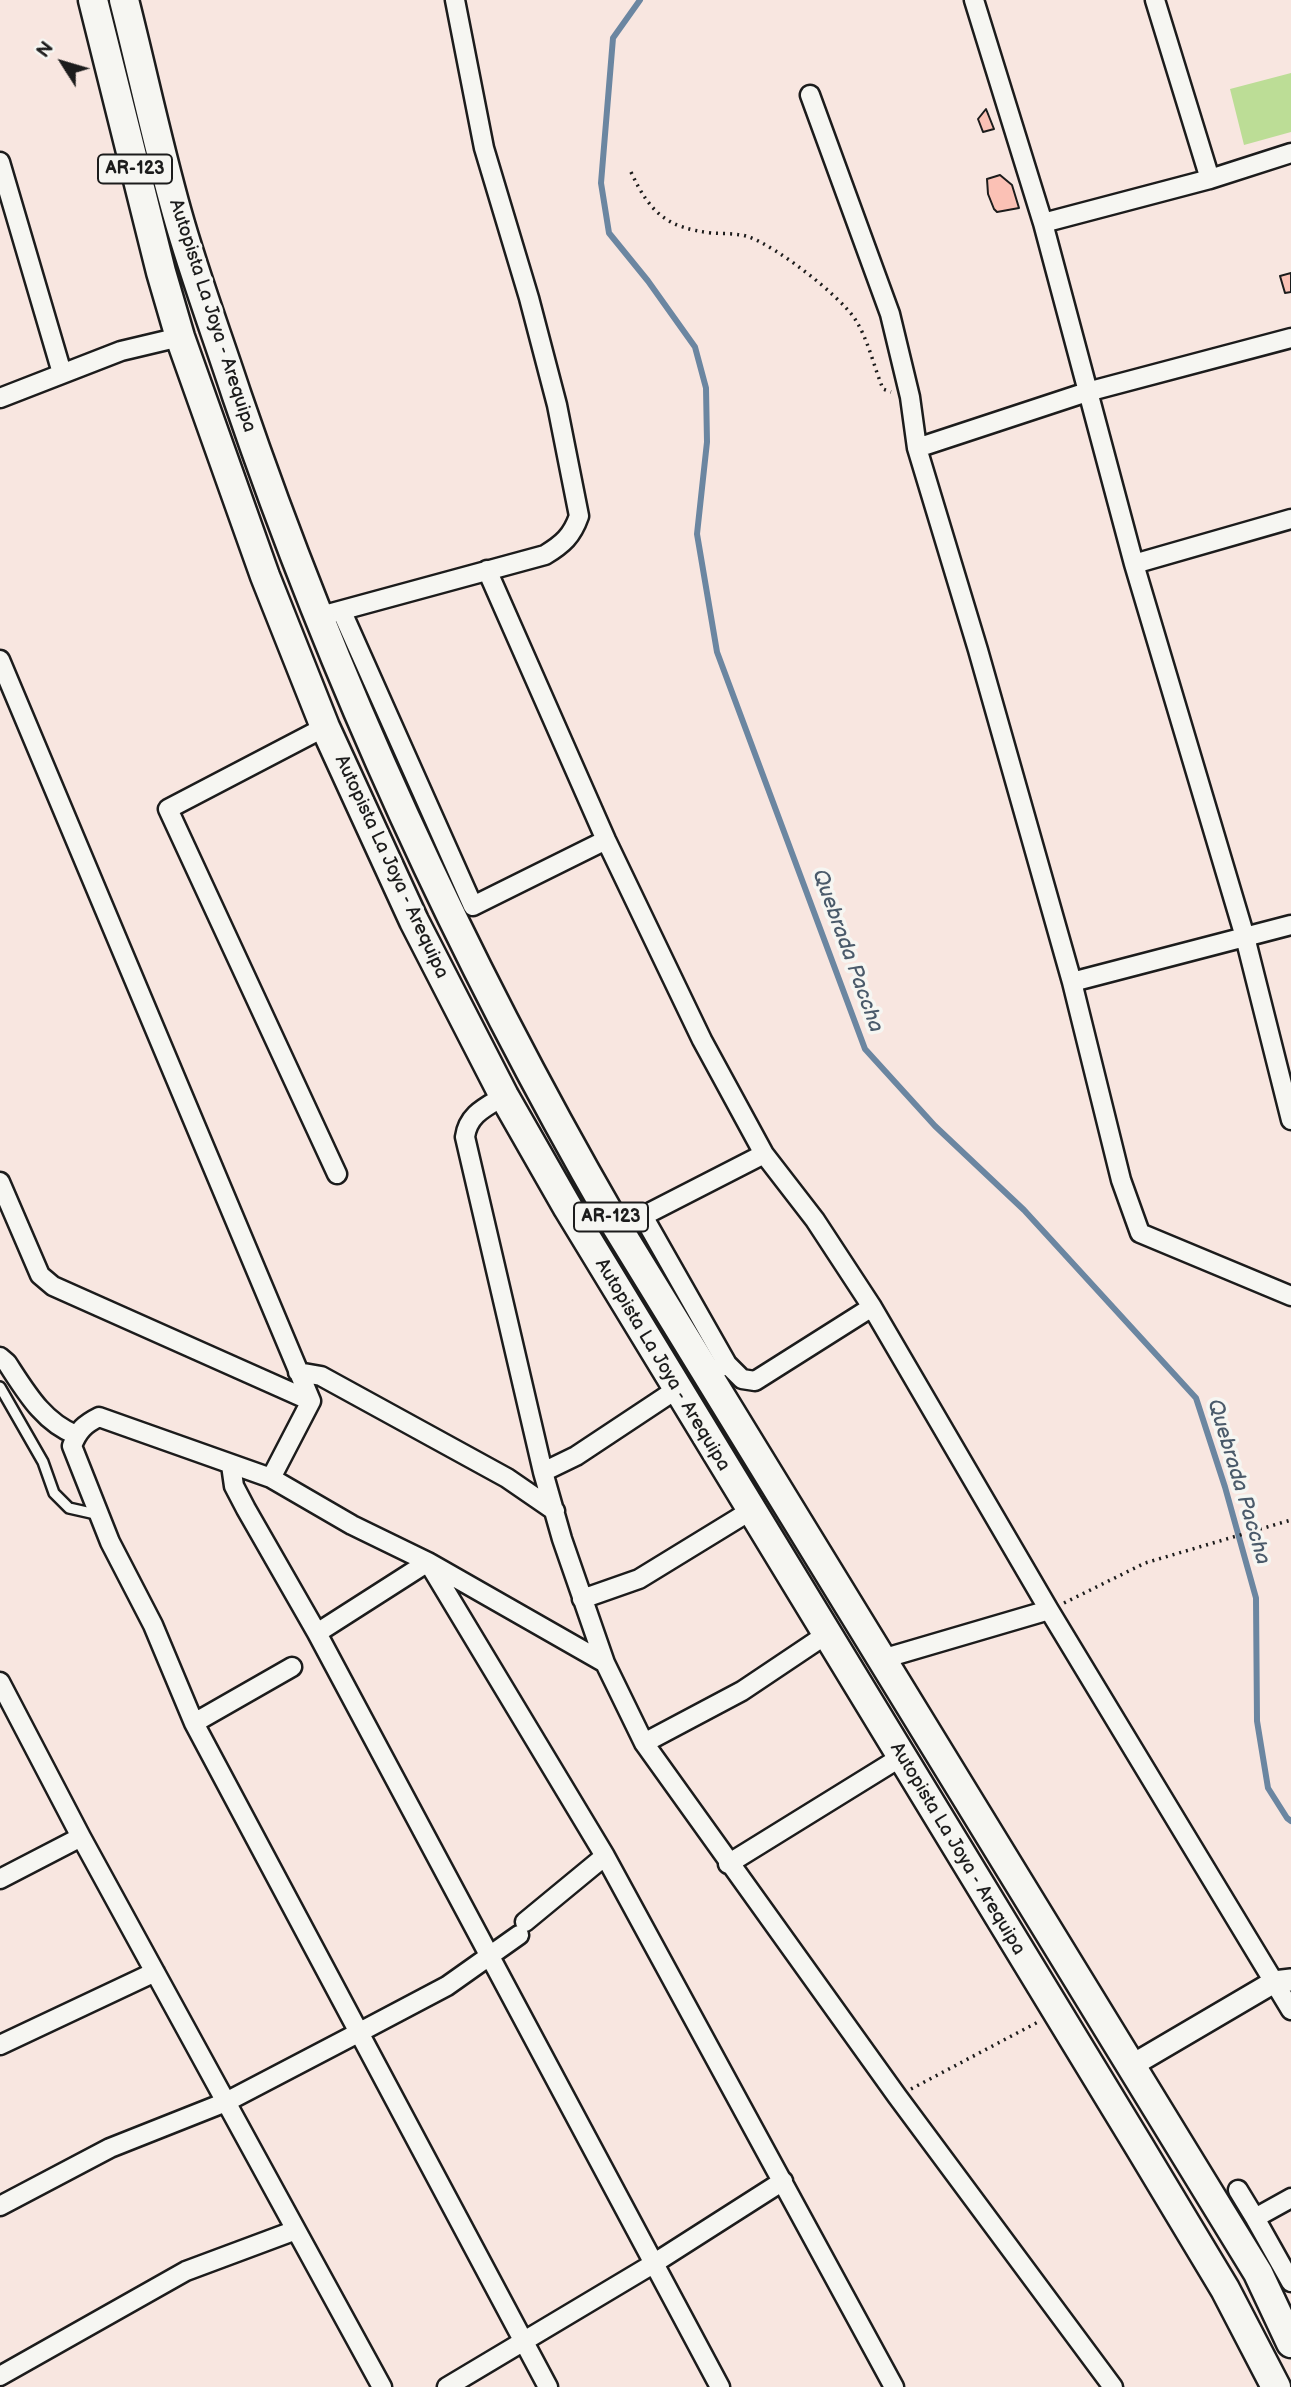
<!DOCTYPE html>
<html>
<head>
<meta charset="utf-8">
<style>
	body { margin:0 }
	#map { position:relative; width:1291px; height:2387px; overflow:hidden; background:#f8e6e0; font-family:"Balsamiq Sans",sans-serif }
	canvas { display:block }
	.north { position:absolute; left:28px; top:28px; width:70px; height:70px; -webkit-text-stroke:5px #f6f6f2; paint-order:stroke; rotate:307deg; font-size:19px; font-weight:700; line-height:28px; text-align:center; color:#1c1c1c }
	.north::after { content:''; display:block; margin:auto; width:24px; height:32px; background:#1c1c1c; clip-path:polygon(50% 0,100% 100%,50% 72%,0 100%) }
</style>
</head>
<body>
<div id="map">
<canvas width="1291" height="2387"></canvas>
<div class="north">N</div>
</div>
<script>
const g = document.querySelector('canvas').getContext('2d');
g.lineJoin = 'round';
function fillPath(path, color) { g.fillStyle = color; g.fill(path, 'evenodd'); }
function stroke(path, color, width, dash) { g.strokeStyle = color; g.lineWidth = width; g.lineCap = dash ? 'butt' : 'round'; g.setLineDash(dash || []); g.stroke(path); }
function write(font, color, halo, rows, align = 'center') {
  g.font = font + ' "Balsamiq Sans",sans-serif'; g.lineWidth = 7; g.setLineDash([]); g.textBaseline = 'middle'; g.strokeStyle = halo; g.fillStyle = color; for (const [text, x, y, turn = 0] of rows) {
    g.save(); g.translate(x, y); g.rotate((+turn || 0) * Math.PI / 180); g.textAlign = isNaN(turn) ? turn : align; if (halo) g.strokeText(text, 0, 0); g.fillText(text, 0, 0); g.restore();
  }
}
fillPath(new Path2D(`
	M1291,73v59l-47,13 -14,-56z`), '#bcdd96');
stroke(new Path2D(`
	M640,0l-27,38 -12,145 8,50 39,48 47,66 11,41 1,54 -10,92 20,118 148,397 70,77 89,84 172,188 29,89 31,111 1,123 11,67 19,30 4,3`), '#6b86a1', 6);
const building = new Path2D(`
	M986,109l8,20 -11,3 -5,-13z
	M1000,175l12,10 7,23 -22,4 -3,-3 -6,-15 -1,-15z
	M1291,273v19l-6,1 -5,-17z`);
fillPath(building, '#fbc1b5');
stroke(building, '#1c1c1c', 2);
const service = new Path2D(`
	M0,1387l43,75 11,31 15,15 31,7`);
const minor = new Path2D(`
	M974,0l69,223 91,341 111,373 46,183
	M1155,0l55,179
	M810,95l80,219 20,83 7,51 61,202 94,332 49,198 19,53 151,63
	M0,162l62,211
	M1043,223l167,-44 81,-26
	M0,398l121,-47 59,-14
	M917,448l170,-56 204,-54
	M1134,564l157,-45
	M487,570l119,270 96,200 62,114 51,66 57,87 177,303 242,400
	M342,612l131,294 133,-66
	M317,617l228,-62c18,-11 27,-19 34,-39l-22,-111 -28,-107 -45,-150 -29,-148
	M0,660l311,741
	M325,727l-157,82 169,365
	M1072,982l219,-57
	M504,1096c-18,11 -36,18 -39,41l78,335 19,67 43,124 39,80 253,353 216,291
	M0,1182l40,93 13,11 258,115
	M0,1357l7,6c19,29 36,59 69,72
	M727,1364l-84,-148 121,-62
	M717,1369l10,-5 15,15 13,2 117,-74
	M298,1372l23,4 186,102 48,33
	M231,1465l3,21 12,23 71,124 403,754
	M543,1472l33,-16 101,-67
	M271,1478l40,-77
	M582,1599l57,-20 111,-68
	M317,1633l111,-71 177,294 289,531
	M882,1659l167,-49
	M0,1682l81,155 301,550
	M194,1723l98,-56
	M644,1743l98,-52 85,-57
	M728,1864l173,-107
	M0,1879l81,-42
	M525,1922l80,-66
	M0,2045l155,-73
	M1238,2190l17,28
	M1291,2198l-36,20 36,64
	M0,2206l110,-58 116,-46 132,-69 89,-47 72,-51
	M0,2376l186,-105 110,-41
	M447,2387l206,-123 130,-83
	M548,2387l-354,-664 -41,-98 -43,-83 -38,-96c6,-16 13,-22 27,-29l172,61 81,47 76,37 177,101`);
const tertiary = new Path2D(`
	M1131,2066l143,-84 17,-2`);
const primary = new Path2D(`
	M93,0l68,272 19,65 85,239 60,151 89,194 90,175 64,112 571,938 86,143 51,98
	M124,0c18,71 33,142 53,213 17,61 40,122 60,183 99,290 224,561 377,826l644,1051 33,70`);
stroke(service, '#1c1c1c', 14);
stroke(minor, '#1c1c1c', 23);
stroke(tertiary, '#1c1c1c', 26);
stroke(primary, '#1c1c1c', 33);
stroke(new Path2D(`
	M631,172c19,41 36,56 81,61 12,1 26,0 37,4 28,10 89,57 106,82 13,20 19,48 28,70l8,3
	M1064,1603l81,-40 146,-43
	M911,2089l127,-67`), '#1c1c1c', 3.5, [2, 5]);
stroke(service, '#f6f6f2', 9);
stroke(minor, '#f6f6f2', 18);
stroke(tertiary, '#f6f6f2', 21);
stroke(primary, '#f6f6f2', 28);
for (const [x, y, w] of [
	[135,169,74],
	[611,1217,74]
]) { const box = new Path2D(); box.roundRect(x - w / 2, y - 14.5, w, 29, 5); g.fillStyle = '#f6f6f2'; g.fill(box); stroke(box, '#1c1c1c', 2); }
write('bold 18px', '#1c1c1c', null, [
	["AR-123",135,169],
	["AR-123",611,1217]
]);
write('19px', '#1c1c1c', '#f6f6f2', [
	["Autopista La Joya - Arequipa",212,316,72],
	["Autopista La Joya - Arequipa",391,867,65],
	["Autopista La Joya - Arequipa",662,1365,59],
	["Autopista La Joya - Arequipa",957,1849,59]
]);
write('italic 21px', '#4a5a6a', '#f6f6f2', [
	["Quebrada Paccha",847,951,70],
	["Quebrada Paccha",1238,1482,73]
]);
</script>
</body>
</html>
